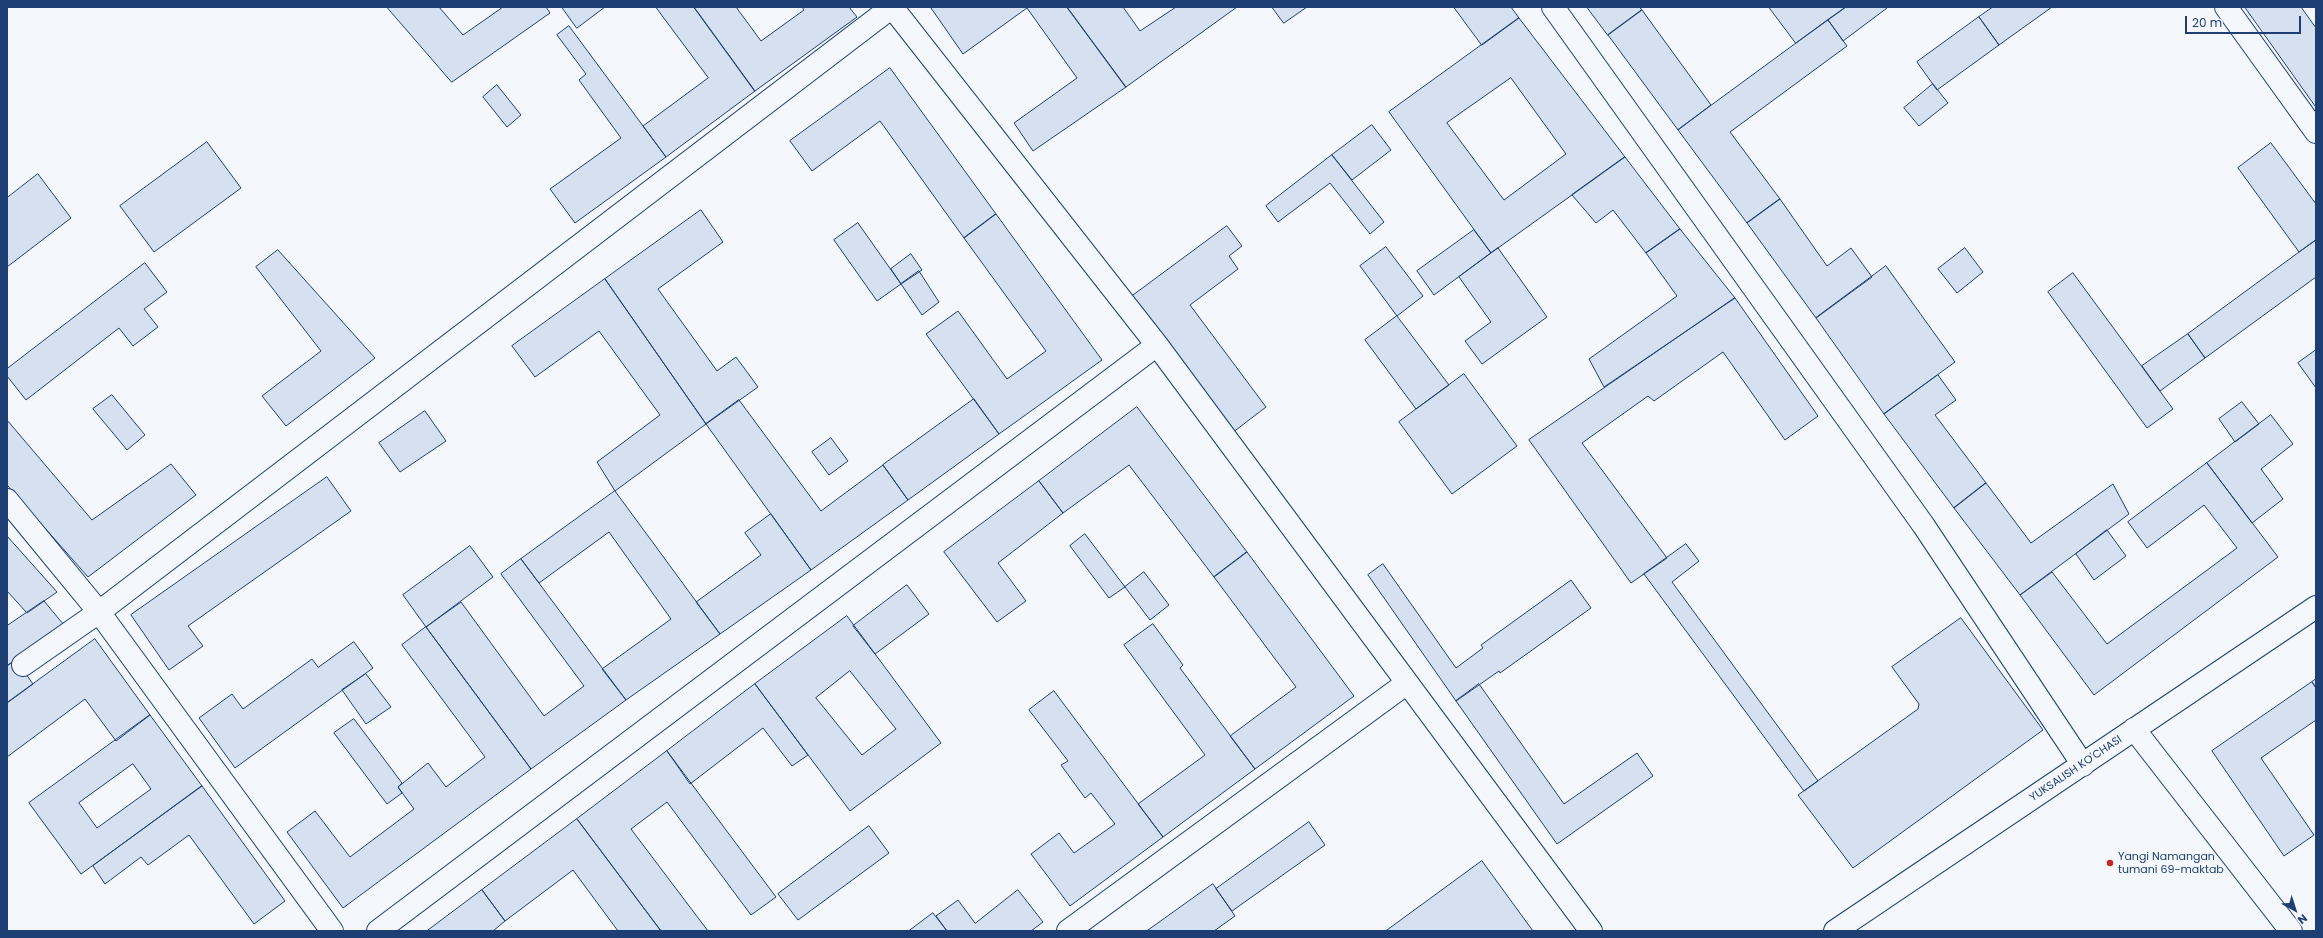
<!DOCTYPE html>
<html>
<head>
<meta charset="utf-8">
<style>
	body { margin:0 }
	#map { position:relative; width:2323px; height:938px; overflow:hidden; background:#f4f7fb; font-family:Poppins,sans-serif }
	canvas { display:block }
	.frame { position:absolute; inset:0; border:8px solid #1d3f73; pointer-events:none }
	.north { position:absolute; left:2275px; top:890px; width:40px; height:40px; -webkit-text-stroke:3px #f4f7fb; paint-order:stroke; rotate:141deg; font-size:11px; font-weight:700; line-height:16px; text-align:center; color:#1d3f73 }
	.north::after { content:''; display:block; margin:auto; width:14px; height:18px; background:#1d3f73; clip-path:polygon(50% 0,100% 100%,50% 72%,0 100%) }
	.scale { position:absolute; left:2185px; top:16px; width:116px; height:18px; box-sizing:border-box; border:2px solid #1d3f73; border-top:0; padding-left:5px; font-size:12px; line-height:14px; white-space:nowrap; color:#1d3f73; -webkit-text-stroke:3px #f4f7fb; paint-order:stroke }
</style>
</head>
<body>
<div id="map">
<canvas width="2323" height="938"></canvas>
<div class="frame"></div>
<div class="north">N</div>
<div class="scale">20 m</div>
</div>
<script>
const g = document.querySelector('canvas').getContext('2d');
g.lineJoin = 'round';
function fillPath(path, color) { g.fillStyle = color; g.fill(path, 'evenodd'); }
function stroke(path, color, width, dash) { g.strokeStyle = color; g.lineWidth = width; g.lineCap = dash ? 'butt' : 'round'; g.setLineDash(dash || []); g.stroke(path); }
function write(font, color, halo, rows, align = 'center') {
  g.font = font + ' Poppins,sans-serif'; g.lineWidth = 3; g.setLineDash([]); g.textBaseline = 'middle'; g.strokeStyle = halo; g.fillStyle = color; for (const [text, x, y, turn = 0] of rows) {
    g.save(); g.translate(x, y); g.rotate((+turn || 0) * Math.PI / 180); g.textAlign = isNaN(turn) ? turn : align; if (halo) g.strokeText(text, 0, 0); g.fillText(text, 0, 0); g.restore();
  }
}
const building = new Path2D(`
	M387,7h52l24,28 40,-28h43l4,6 -98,69z
	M562,7h43l-28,21z
	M656,7h38l61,84 -89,66 -23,-31 65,-48z
	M694,7h42l25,34 43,-31 -2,-3h47l8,10 -102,74z
	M933,7h134l59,80 -93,64 -19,-28 63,-45 -50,-70 -64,46 -32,-46z
	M1067,7h56l17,24 36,-24h61l-111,80z
	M1272,7h35l-23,16z
	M1454,7h57l8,11 -37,27z
	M1587,7h52l3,3 -34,25z
	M1769,7h77l-50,36z
	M1846,7h40l1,1 -44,33 -15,-21z
	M1993,7h59l-53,38 -20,-28z
	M2245,7h56l15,21v79z
	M1642,10l69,95 -33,25 -70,-95z
	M1979,17l20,28 -62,45 -20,-28z
	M1519,18l106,139 -134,96 -102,-141zM1511,78l55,76 -62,46 -57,-77z
	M1828,20l19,26 -117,86 50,67 -33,24 -69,-93z
	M569,26l97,131 -91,66 -25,-34 71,-51 -42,-58 7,-6 -29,-39z
	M890,68l106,146 -32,24 -84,-117 -68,50 -22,-30z
	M1933,84l15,19 -29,23 -15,-18z
	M497,85l24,30 -14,12 -24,-30z
	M1372,125l19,25 -39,30 -20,-25z
	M207,142l34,46 -87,64 -34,-46z
	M2271,143l45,61v36l-17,12 -61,-84z
	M1332,155l52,67 -14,12 -40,-51 -52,39 -12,-16z
	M1625,157l55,72 -34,24 -33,-43 -17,13 -24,-28z
	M38,174l33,44 -64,49v-69z
	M1780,199l47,67 24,-18 21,29 -56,41 -69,-95z
	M701,210l22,32 -65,47 59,82 19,-14 22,30 -52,37 -101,-145z
	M996,214l106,146 -103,74 -73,-100 32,-23 49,68 39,-28 -82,-113z
	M858,223l43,61 -24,17 -43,-61z
	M1227,226l15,20 -13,10 9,13 -48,36 76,102 -34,26 -101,-136z
	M1680,229l55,69 -131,89 -15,-28 88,-63 -31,-43z
	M1474,230l17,23 -57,42 -17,-24z
	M2316,240v37l-111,81 -17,-24z
	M1386,247l37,49 -26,20 -37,-50z
	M1498,248l49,69 -65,47 -17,-23 26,-19 -32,-45z
	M1965,248l18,24 -26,21 -19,-24z
	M278,250l97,108 -89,68 -24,-30 59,-45 -65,-84z
	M911,254l11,16 -21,14 -10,-15z
	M145,263l22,29 -23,17 14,18 -25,19 -14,-18 -93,72 -19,-24v-7z
	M1886,266l69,96 -71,52 -68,-96z
	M919,271l20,31 -17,13 -21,-31z
	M2073,273l100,136 -26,19 -99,-136z
	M605,279l101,145 -91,67 -18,-29 63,-47 -61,-84 -64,46 -23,-31z
	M1735,298l83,118 -33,24 -62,-88 -69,49 -6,-5 -66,47 85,115 -36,25 -102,-143z
	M1397,316l52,69 -33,24 -51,-69z
	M2188,334l17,24 -45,33 -18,-25z
	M2316,350v38l-18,-25z
	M1464,374l53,72 -65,48 -53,-72z
	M1938,375l18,25 -21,15 51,68 -32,25 -70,-94z
	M112,395l33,40 -18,15 -34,-41z
	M974,399l25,35 -91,66 -25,-35z
	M739,400l82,111 62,-46 25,35 -97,70 -105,-146z
	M2242,402l17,22 -24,18 -16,-23z
	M1137,407l110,145 -33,25 -85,-112 -66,48 -24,-32z
	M425,411l21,30 -46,31 -21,-29z
	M2271,415l22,29 -32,25 22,30 -31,24 -45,-60z
	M7,420l85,100 79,-56 25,31 -108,82 -81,-92z
	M831,438l17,23 -19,14 -17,-23z
	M2207,463l71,94 -184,138 -74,-100 32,-23 55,72 130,-96 -33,-43 -57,43 -19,-26z
	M327,477l24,34 -163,115 15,20 -34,24 -38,-55z
	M1039,481l24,32 -65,50 28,38 -29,21 -53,-70z
	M1986,483l45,60 82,-59 16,30 -109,81 -66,-87z
	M615,491l105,143 -94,66 -24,-31 69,-50 -62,-87 -70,51 -18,-24z
	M771,514l40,56 -91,64 -24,-32 65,-47 -16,-22z
	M2107,530l19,26 -32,24 -18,-26z
	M1085,534l40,53 -16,11 -39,-52z
	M7,536l50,56 -30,21 -20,-22z
	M1686,544l13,17 -27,21 146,199 -14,10 -160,-217z
	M470,546l23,31 -67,50 -23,-32z
	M1247,552l107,144 -99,73 -25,-33 66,-49 -82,-110z
	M521,559l105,141 -95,69 -105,-142 35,-25 83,114 40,-30 -83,-112z
	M1383,564l73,104 27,-20 -2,-3 90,-65 20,28 -91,65 -1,-2 -43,30 -88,-126z
	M1144,572l25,33 -19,15 -25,-33z
	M907,585l22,29 -54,40 -22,-28z
	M44,601l20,24 -57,41v-40z
	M847,616l94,127 -91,68 -95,-127zM850,671l46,58 -34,26 -46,-57z
	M1961,618l82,112 -190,138 -55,-73 120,-86 1,-5 -27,-37z
	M1153,624l30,41 -3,3 75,101 -92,68 -25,-33 67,-49 -81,-110z
	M426,627l105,142 -188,139 -56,-76 28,-21 35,46 64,-48 -16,-22 30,-24 18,24 39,-30 -83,-112z
	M95,639l55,76 -34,26 -31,-42 -78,58v-54z
	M354,642l19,26 -138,100 -36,-50 33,-24 11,15 69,-50 6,8z
	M16,660l17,24 -26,19v-37z
	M366,674l25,33 -25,17 -24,-34z
	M2316,679v9l-4,-6z
	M2312,682l4,6v32l-55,38 53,77 -30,21 -72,-105z
	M755,684l53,71 -16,11 -29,-38 -73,56 -23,-33z
	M1479,684l85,120 73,-51 16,23 -96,68 -101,-143z
	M1054,691l109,146 -93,69 -39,-52 28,-21 15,20 41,-29 -24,-31 -6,5 -24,-33 7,-4 -39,-51z
	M150,715l52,71 -121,88 -52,-71zM133,764l18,25 -54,39 -18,-25z
	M354,719l48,64 -4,4 4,6 -15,11 -53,-71z
	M667,751l109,146 -25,18 -84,-113 -36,27 77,102h-47l-84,-112z
	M202,786l83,115 -31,23 -65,-89 -41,30 -7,-8 -36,27 -12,-18z
	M577,819l84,112h-43l-45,-61 -68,51 -23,-31z
	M1309,822l16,23 -93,66 -16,-22z
	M869,826l20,27 -91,67 -20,-26z
	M1482,861l51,70h-147z
	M1213,884l22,32 -21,15h-67z
	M482,890l23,31 -12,10h-66z
	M1018,890l25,32 -12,9h-84l-11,-15 22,-16 17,23z
	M933,913l14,18h-38z`);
fillPath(building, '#d5e0f0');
stroke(building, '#1d3f73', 1);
const minor = new Path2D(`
	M892,7l265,338 434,586
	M1553,7l371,519 159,239
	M2226,7l90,125
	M7,500l92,112 233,319
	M23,665l76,-53 793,-605
	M2134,729l157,202
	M378,931l779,-586
	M1068,931l339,-248
	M1835,931l481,-324`);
stroke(minor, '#1d3f73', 24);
stroke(minor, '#f4f7fb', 22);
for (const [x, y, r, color] of [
	[2110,863,4,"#c62828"]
]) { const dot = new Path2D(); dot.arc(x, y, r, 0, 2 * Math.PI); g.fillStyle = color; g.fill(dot); stroke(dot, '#f4f7fb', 1.5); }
write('11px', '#1d3f73', '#f4f7fb', [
	["YUKSALISH KO'CHASI",2076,769,-34]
]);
write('11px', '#1d3f73', '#f4f7fb', [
	["Yangi Namangan",2118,857],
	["tumani 69-maktab",2118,870]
], 'left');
</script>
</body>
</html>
